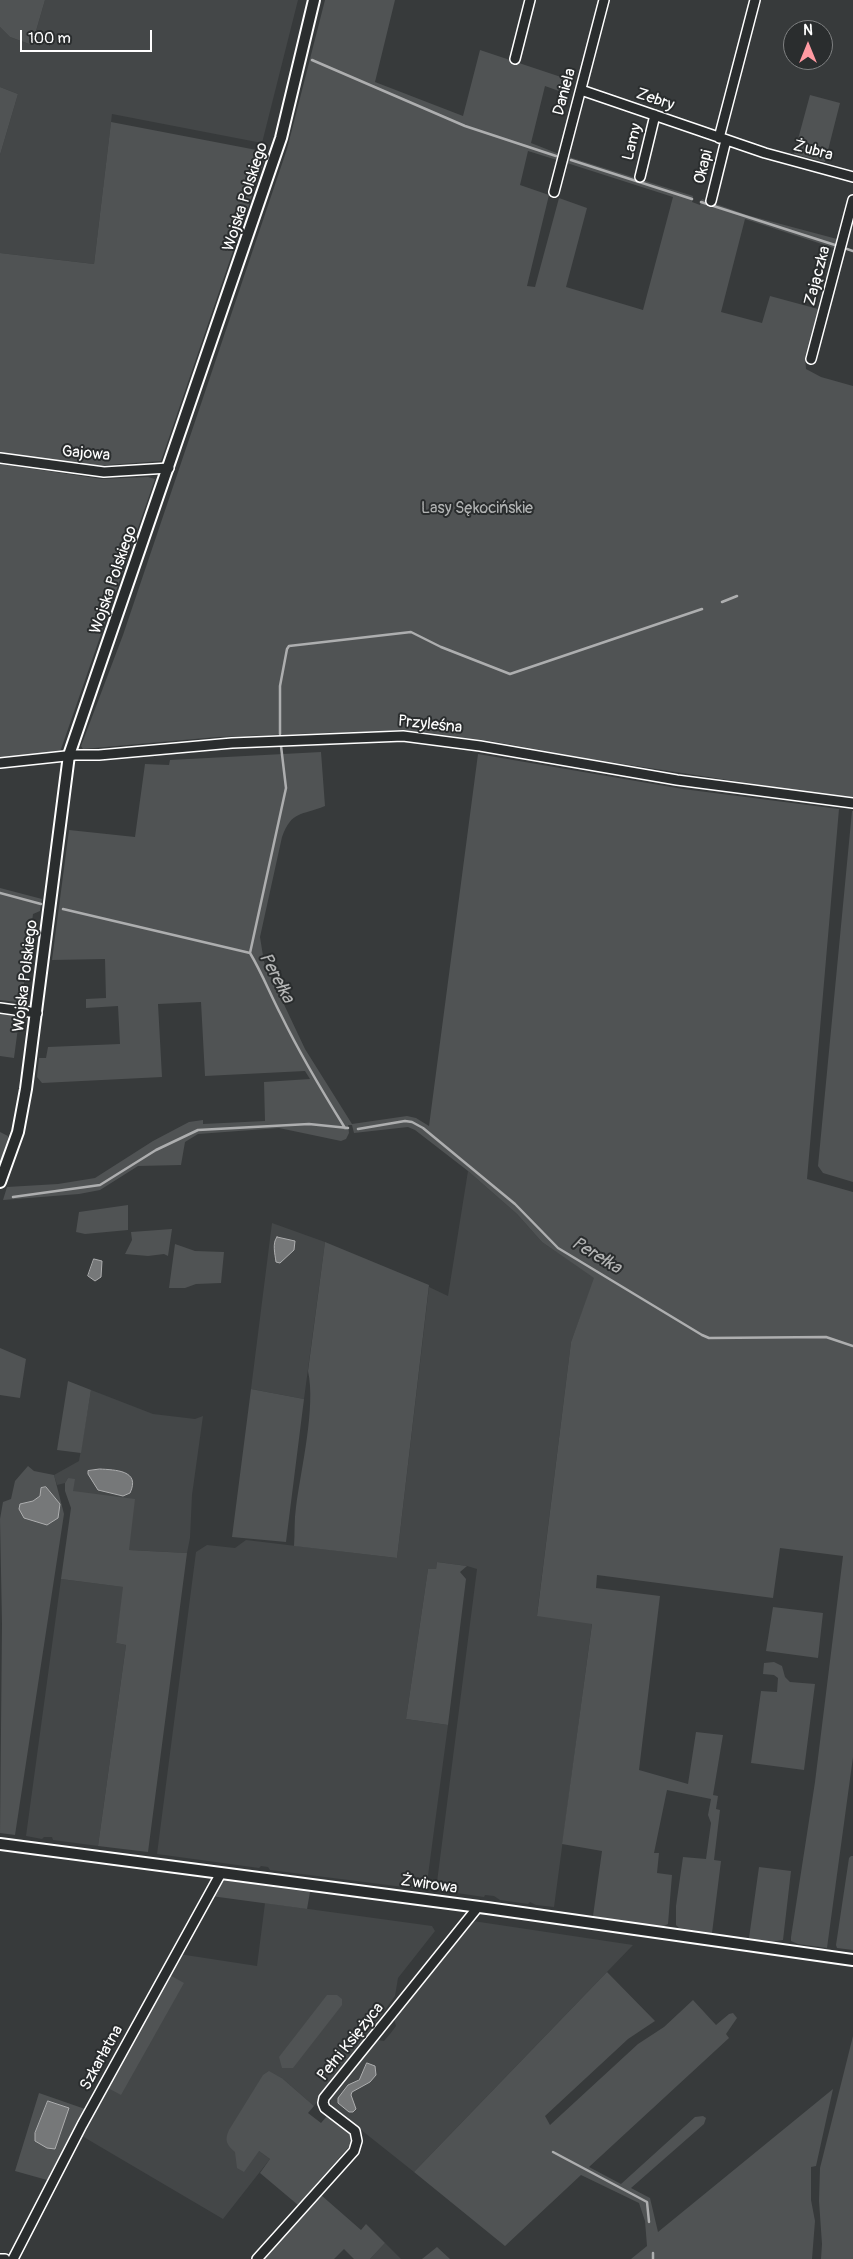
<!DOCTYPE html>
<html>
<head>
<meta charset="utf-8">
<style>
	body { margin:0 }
	#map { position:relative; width:853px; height:2259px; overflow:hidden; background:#373a3b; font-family:Pangolin,sans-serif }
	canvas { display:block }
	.north { position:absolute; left:783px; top:20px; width:50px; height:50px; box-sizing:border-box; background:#2a2d2e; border:1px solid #7f8182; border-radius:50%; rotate:0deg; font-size:14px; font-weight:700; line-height:20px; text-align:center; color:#fff }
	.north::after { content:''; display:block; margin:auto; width:18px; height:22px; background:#ff9aa2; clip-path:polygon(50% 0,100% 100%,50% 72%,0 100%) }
	.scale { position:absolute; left:20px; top:30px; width:132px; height:22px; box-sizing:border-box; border:2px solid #fff; border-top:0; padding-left:6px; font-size:15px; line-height:18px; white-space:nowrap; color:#fff; -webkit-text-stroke:4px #2a2d2e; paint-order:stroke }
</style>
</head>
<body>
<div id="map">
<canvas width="853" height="2259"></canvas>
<div class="north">N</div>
<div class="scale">100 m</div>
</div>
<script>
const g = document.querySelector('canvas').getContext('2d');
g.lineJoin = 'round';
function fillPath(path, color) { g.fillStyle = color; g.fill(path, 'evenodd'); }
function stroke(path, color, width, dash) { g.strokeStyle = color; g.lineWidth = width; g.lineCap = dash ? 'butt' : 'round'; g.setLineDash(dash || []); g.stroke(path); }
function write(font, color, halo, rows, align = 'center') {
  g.font = font + ' Pangolin,sans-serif'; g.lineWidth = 4; g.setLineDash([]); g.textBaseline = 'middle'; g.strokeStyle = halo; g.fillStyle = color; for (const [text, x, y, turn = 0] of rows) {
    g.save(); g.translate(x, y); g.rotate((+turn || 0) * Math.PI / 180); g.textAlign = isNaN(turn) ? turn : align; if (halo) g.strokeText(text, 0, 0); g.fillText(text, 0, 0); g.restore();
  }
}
fillPath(new Path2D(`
	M45,0h253l-36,143 -150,-29 -18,150 -94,-11v-98l18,-61 -18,-7v-60l10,10 22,8z
	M468,1171l49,43 25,28 53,36 -24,64 -34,273 55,8 -38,284 -18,-2 -6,-3 -2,2 -28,-4 -6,-4 -9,-1 -1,2 -48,-7 41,-321 -10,-3 -30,-4 -1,8 -8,-1 -22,150 42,6 -21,158 -8,6 -149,-19 -2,-3 -7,-1 -2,2 -102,-14 39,-302 11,-7 28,3 11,-8 151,18 32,-271 19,9z
	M272,1223l53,19 -21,157 -53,-10z
	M91,1390l62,24 42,5 8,-3 -11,79 -2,43 -3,15 -58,-3 -56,-59 -5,-13 -3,5 -8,2 -3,-10 25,-14z
	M61,1579l63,8 -8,56 10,2 -28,201 -45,-6 -1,-3h-8l-2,2 -16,-3z
	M265,1903l167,23 3,5 -37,47 -3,18 -18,25 -1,8 -62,77 -31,-27 -24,72 11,8 -47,60 -141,-83 97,-182 78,12z
	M473,1921l160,24 -219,227 -83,-66v-9l46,-57 7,1 6,-7 6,-8 -2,-7z
	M385,2243l16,16h-31z`), '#444748');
fillPath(new Path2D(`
	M0,0h45l-13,45 -22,-8 -10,-10z
	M325,0h70l-20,82 88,34 17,-66 93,31 -3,14 -25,-9 -14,57 28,11 -2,6 -29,-9 -8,34 29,10 -22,91 8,1 24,-89 28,10 -21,79 77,23 30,-113 -106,-34 2,-6 124,39 -1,6 8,3 2,-6 45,16 90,24 -3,9 -89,-29 -24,93 41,11 8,-27 48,13 -13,48 1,12 15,8 32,9v413l-263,-40 -100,-18 -86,-11 -187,7 -134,12 -2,-3 42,-111 164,-486z
	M0,87l18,7 -18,61z
	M810,95l30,8 -15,59 -31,-8z
	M111,122l156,30 -106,309 -67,5 -94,-13v-200l94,11z
	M0,464l102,15 46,-2 7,2 -95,273 -60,9z
	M321,752l4,54c-24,10 -33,4 -43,31l-22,100 4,25 41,87 47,75 55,-8 9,2 13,8 49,-372 205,35 156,20 -32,370 46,13v565l-26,191 -29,-4 -7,-3v-4l24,-155 28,-226 -63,-8 -7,50 -176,-23 -1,13 64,8 -21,174 49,14 8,-52 27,3 -10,60 5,1 -2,13 4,1 -6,50 7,1 -9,72 -33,-5 -3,-3v-19l7,-49 23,2 5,-36 -3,-8 3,-16 -44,-9 -13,63h5l-2,20 15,2 -4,49 -6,3 -69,-11 9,-65 -40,-7 30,-220 -55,-8 34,-274 23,-64 -52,-36 -25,-28 -49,-43 -53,-41 -7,-3 -54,6 -2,-8h-4l1,8 -3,6 -5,2 -62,-13 -81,6 -13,8 -4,23 -43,1 -38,24 -21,4 -76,6 4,-13 51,-3 37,-6 58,-37 36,-19 14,-2v4l62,-3 -1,-39 46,-3 -5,-8 -100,5 -4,-74 -43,2 4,73 -120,6 -5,-6 2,-19h7l2,-11 72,-3 -2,-38 -32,2v-9l20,-1 -1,-39 -53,1 17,-130 66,7 10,-73 24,1 1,-5z
	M852,811h1v371l-30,-9 -5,-7z
	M0,888l42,11 -2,12 -7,3 -11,85 -5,3 -17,-2z
	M0,1014l16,2 3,4 -5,38 -14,-2z
	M0,1132l8,4v3l-8,25z
	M128,1205v25l-43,4 -9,-2 3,-20z
	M172,1229l-4,27 -4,-2 -16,2 -23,-2 7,-14 -1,-8z
	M325,1242l104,43 -32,273 -103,-12c1,-13 0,-26 2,-39 5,-38 20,-100 12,-136z
	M175,1244l20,7 29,1 -3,31 -25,1 -11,4h-16z
	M0,1348l26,11 -6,39 -20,-3z
	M68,1381l23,9 -10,63 -24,-3z
	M251,1389l53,10 -18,143 -54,-5z
	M28,1466l6,5 20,4 10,39 -49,321 -15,-2 2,-209 -2,-105 3,-17 8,-3 4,-18z
	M68,1478l7,1 -2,12 62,8 -6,51 58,3 -39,299 -50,-6 28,-201 -10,-2 7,-56 -62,-8 10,-71 -6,-17v-8z
	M437,1562l30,4 -7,6 6,7 -18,146 -42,-6 22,-150h8z
	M773,1607l50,6 -5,45 -52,-7z
	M774,1662l8,4 3,11 5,5 25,2 -11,86 -53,-7 10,-72 16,1 1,-14 -4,-3 -11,-1 1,-11z
	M851,1856h2v94l-16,-2 -1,-3 13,-87z
	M759,1867l32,4 -8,69 -12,2 -22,-4z
	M222,1880l88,12 -3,17 -96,-13z
	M607,1972l48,49 -27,18 -83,77 5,9 88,-81 26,-17 29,-27 23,25 13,-11 4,-1 4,5 -11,16 3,4 -140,129 32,17 74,-67 8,-1 3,2 -2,6 -73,64 19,10 8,34 175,-143 -17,77 -5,1v33l4,21 -3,38h-181l16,-13 -2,-25 -6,-18 -58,-28 -76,71 -91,-74z
	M168,1974l16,9 -63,112 -15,-8z
	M327,1995h10l5,4v6l-49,63h-11l-3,-11z
	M853,2036v223h-32l1,-15 -3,-43 1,-33z
	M269,2071l14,8 31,27 -6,7 13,10 6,-7 25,20 1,6 -55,63 -38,-32 10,-14 -11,-8 -15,21 -7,-4 -2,-16c-8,-7 -11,-11 -6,-22l34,-55z
	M39,2093l46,16 -38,71 -32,-9z
	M321,2195l40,35 5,-6 19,19 -15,16h-16l-10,-10 -10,10h-70z
	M437,2247l13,12h-28z`), '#505354');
const water = new Path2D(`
	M277,1237l18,4 -1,9 -14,13 -4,-1c-1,-8 -4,-19 1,-25z
	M94,1259l8,2 -1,16 -6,4 -7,-5z
	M100,1469c15,1 41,1 30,24l-7,3 -25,-6 -10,-16v-3z
	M46,1487l14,17 -2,14 -11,7 -23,-7 -5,-9 1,-5 13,-3 7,-5 1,-8z
	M367,2063l8,3 1,9 -6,7 -18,10 -1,3 5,14 -3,3h-4l-11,-9v-5l10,-13 11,-5z
	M48,2101l21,7 -14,41 -8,-1 -12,-7v-8z`);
fillPath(water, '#767879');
stroke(water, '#adaeaf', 1);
stroke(new Path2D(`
	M312,60l153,66 91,30
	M571,160l121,39
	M701,202l134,43
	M847,249l6,2
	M722,602l15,-6
	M280,734v-48l7,-37 2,-3 122,-14 30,15 69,27 192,-65
	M0,893l41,11
	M63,909l187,44c12,20 20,41 31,62 19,39 41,76 64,113
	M250,953l36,-165 -5,-42
	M358,1129l47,-8 7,1 11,6 92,76 43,44 144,87 7,3 117,-1 27,9
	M13,1197l87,-12 56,-35 42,-20 111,-6 39,4
	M553,2152l94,50 2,20
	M653,2253v6`), '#adaeaf', 2.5);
const minor = new Path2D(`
	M515,59l15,-59
	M581,90l184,63 88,24
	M719,138l36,-138
	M640,177l15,-62
	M554,192l50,-192
	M711,201l15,-61
	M811,359l42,-159
	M0,458l104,14 65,-4
	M0,763l75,-8h24l133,-12 171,-7 77,10 197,34 176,23
	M0,1008l37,5
	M0,2259h5
	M13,2259l69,-134 139,-252
	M257,2259l97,-108 3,-10 -2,-10 -30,-23 -2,-5 1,-5 154,-191`);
const tertiary = new Path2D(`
	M0,1182l18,-50 8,-43 43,-334 212,-617 33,-138
	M0,1844l487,64 366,52`);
stroke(minor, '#fff', 12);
stroke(tertiary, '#fff', 14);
stroke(minor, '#2a2d2e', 9);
stroke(tertiary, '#2a2d2e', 10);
write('16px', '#fff', '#2a2d2e', [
	["Daniela",565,92,-75],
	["Zebry",655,100,19],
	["Lamy",633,142,-76],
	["Żubra",813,151,15],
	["Okapi",704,167,-76],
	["Wojska Polskiego",246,197,-72],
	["Zajączka",818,276,-75],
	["Gajowa",86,454,5],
	["Wojska Polskiego",114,580,-71],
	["Przyleśna",430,725,6],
	["Wojska Polskiego",26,976,-83],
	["Żwirowa",429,1885,8],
	["Pełni Księżyca",351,2042,-51],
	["Szkarłatna",102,2058,-61]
]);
write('16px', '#b0b2b2', '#2a2d2e', [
	["Lasy Sękocińskie",477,509]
]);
write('italic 18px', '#b4b5b5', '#2a2d2e', [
	["Perełka",276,978,62],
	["Perełka",596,1256,31]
]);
</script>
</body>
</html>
